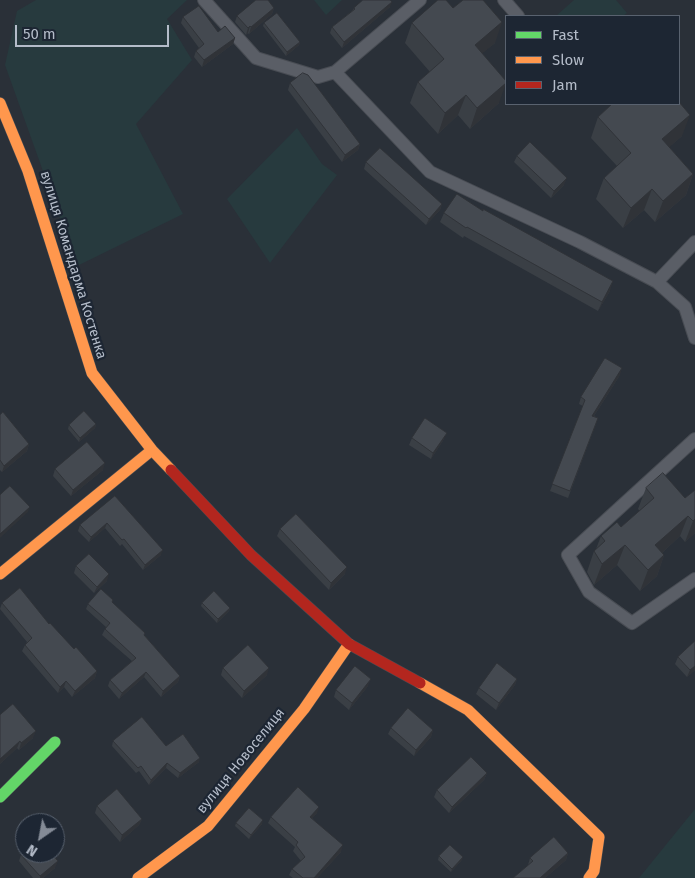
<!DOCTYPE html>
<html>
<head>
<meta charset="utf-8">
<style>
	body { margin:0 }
	#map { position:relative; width:695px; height:878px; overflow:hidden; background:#2a3038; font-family:"Fira Sans",sans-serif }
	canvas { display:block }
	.legend { position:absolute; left:505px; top:15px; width:175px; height:90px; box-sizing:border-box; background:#1d2633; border:1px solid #59626f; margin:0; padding:6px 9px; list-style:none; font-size:15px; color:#b4bcc9 }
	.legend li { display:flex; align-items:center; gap:10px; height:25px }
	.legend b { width:25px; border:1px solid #59626f }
	.north { position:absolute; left:15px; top:813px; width:50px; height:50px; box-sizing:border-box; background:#1d2633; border:1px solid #59626f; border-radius:50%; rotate:213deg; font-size:14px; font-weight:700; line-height:20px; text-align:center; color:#b4bcc9 }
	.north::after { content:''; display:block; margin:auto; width:18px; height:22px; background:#848b96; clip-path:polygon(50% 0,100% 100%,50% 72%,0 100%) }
	.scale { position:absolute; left:15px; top:25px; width:154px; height:22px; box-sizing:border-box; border:2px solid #b4bcc9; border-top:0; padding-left:6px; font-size:15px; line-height:18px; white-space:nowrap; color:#b4bcc9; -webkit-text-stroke:4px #1d2633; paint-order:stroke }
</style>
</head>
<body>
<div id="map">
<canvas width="695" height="878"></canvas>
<ul class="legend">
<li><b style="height:6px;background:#63d668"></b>Fast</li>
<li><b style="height:6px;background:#ff974d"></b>Slow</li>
<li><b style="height:6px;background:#b3261e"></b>Jam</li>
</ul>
<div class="north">N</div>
<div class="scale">50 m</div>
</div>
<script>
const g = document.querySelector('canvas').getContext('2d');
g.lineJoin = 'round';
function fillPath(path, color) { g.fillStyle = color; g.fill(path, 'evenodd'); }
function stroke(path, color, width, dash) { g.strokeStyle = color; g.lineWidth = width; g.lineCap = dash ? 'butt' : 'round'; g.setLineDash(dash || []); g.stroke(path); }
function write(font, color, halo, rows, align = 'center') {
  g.font = font + ' "Fira Sans",sans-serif'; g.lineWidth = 4.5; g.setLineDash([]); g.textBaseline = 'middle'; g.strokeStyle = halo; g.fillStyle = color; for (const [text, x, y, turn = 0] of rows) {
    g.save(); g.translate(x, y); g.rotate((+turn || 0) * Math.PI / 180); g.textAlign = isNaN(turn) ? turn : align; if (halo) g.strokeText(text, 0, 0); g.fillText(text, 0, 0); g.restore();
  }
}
fillPath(new Path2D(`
	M36,0h151l-20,19 25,41 -56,64 47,90 -106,52 -72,-201 12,-54z
	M314,0h28l-16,15z
	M574,0h42l11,13 -4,3h-67z
	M297,128l25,36 15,11 -67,88 -43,-64z
	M695,809v69h-56z`), '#273a3e');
const lane = new Path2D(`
	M204,0l52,58 62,19 17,-5
	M420,0l-85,72 95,100 150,70 77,40 28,25 10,31
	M504,0l14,16
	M657,282l38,-40
	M695,439l-127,116 21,37 43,31 63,-44`);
const fast = new Path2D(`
	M0,797l55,-55`);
const slow = new Path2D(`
	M0,103l28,68 64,202 60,77 19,20
	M0,574l152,-124
	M420,683l48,27 131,127 -5,34 -5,7
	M138,878l70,-52 96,-117 45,-65`);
const jam = new Path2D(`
	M171,470l80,85 98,89 71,39`);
stroke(lane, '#484c53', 14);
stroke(fast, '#484c53', 12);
stroke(slow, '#484c53', 12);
stroke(jam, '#484c53', 12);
stroke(lane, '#5a5e66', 12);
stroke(fast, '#63d668', 11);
stroke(slow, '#ff974d', 11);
stroke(jam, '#b3261e', 11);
fillPath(new Path2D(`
	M390,7l-48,41 -12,-15 2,-6 20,-16 2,-3z
	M274,8l-2,6 -23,20 -1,-1 -2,2 -11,-13 2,-6z
	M453,8l42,35 -13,10 17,50 -29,26 -12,-14 -20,19 -28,-31 8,-21 12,-10 -25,-29 7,-20z
	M183,17l35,15 17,6 -2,6 -31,23 -8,-10 2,-6 3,-3 -18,-25z
	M264,23l36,19 -1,3 -13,11 -23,-30z
	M290,83l70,61 -2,6 -16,12 -54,-72z
	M598,117l84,19 -13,11 24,27 -7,21 -31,27 -11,-12 -21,18 -27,-29 8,-21 13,-12 -26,-28z
	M517,156l47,29 -13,13 -37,-36z
	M366,162l76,42 -2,6 -14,15 -62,-56z
	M483,211l127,80 -12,20 -134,-75 -1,2 -23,-16 4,-9z
	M620,375l-26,41 4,2 -30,80 -18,-7 33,-85 -4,-2 2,-7z
	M0,415l29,29 -2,7 -25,21 -2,-2z
	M96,424l-1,4 -16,14 -11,-13 1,-4z
	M412,438l32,1 -13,20 -22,-14z
	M55,469l48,1 -32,26 -18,-20z
	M646,488l39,10 10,-8v43l-10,9 -5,-6 -18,17 2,2 -7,21 -17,15 -23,-26 -23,20 -7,-13 7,-21 2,-2 5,-13 20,-9 19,-16 -2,-2z
	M115,496l46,59 -18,15 -21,-26 -2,2 -15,-18 -16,14 -11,-11 2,-6z
	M280,529l65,45 -16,16 -52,-54z
	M76,566l31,15 -13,12 -20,-20z
	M2,603l47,21 25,25 23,22 -2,7 -23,19 -8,-10 -6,6 -36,-42 3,-6 2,-3 -27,-33z
	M112,603l33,30 -1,2 36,41 -2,6 -17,15 -17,-20 -25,22 -11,-13 2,-6 22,-19 -30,-26 4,-8 -20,-18 2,-5z
	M202,603l28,5 -1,3 -12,12 -16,-17z
	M695,641v29l-8,7 -12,-13 3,-7z
	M223,668l44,7 -25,23 -21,-23z
	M517,679l-2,6 -19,25 -20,-16 3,-6z
	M368,686l-19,24 -15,-13 2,-7z
	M0,715l33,23 -14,12 -2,-2 -17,16z
	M391,728l42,2 -2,7 -17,19 -26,-22z
	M113,741l53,5 33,16 -21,16 -12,-10 -17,17 -10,-14 -3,2 -24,-27z
	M487,773l-3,7 -35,33 -15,-16 3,-7z
	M97,806l45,13 -3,6 -19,17 -25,-29z
	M317,813l-5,5 29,34 -24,26h-24l-4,-3 3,-6 9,-8 -8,-10 2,-4 -27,-24 3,-6z
	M236,823l26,1 -13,15 -14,-13z
	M568,853l-2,7 -21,18h-32l15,-13 2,-7z
	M21,855l34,13 -12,10h-10l-14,-17z
	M439,856l24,1 -2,4 -10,11 -13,-12z`), '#3a3f45');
fillPath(new Path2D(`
	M392,2l-2,5 -48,41 2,-6z
	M274,8l-2,6 -23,20 2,-7z
	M502,22l-7,21 -28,23 8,-21z
	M250,26l-2,7 -2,2 2,-7z
	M235,38l-2,6 -31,23 2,-7z
	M300,42l-1,3 -13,11 1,-4z
	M506,83l-7,20 -29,26 7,-21z
	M466,95l-8,20 -20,19 7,-21z
	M690,115l-8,21 -27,24 7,-21z
	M360,144l-2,6 -16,12 3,-7z
	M693,174l-7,21 -31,27 8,-21z
	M567,178l-3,7 -13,13 3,-7z
	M652,189l-8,21 -21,18 8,-20z
	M442,204l-2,6 -14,15 3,-6z
	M613,281l-3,10 -12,20 4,-9z
	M622,368l-2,7 -30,47 2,-6z
	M96,424l-1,4 -16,14 1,-4z
	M447,433l-3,6 -13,20 2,-6z
	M29,444l-2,7 -25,21 2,-6z
	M105,463l-2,7 -32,26 2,-6z
	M30,507l-2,5 -28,26v-4z
	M688,516l-8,20 -32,30 7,-21z
	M695,519v14l-10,9 8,-21z
	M107,523l-2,5 -16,14 2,-5z
	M625,545l-8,20 -23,20 8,-21z
	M163,550l-2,5 -18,15 2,-5z
	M664,555l-7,21 -17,15 8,-21z
	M347,567l-2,7 -16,16 2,-7z
	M109,574l-2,7 -13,12 3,-6z
	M230,608l-1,3 -12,12 1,-4z
	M695,666v4l-8,7 3,-7z
	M269,668l-2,7 -25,23 2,-7z
	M97,671l-2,7 -23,19 3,-6z
	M146,672l-2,5 -25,22 3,-6z
	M180,676l-2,6 -17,15 2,-6z
	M371,679l-3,7 -19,24 3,-7z
	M517,679l-2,6 -19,25 3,-7z
	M66,681l-2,6 -6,6 2,-6z
	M433,730l-2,7 -17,19 2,-6z
	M36,731l-3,7 -14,12 2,-7z
	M20,741l-3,7 -17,16v-5z
	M200,758l-1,4 -21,16 2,-5z
	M167,763l-1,5 -17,17 2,-5z
	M487,773l-3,7 -35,33 3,-6z
	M319,807l-2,6 -9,10 2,-6z
	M142,819l-3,6 -19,17 2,-7z
	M263,820l-1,4 -13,15 2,-4z
	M343,845l-2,7 -24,26h-3z
	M568,853l-2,7 -21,18h-5z
	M463,857l-2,4 -10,11 1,-3z
	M58,861l-3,7 -12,10h-3v-2z`), '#303338');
const building = new Path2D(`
	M256,0h12l6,8 -23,19 -1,-1 -2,2 -11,-12z
	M363,0h27l2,2 -48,40 -12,-15 23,-18 -1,-1z
	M438,0h8l7,8 10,-8h20l19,22 -27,23 31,36v2l-29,25 -11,-13 -21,18 -27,-31 26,-23 -32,-36z
	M199,6l19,26 7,-6 10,12 -31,22 -8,-9 8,-7 -21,-27z
	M277,13l23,29 -13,10 -23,-29z
	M303,73l5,2 52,69 -15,11 -55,-72z
	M679,102l11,13 -28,24 31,35 -30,27 -11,-12 -21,19 -27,-30 27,-25 -33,-36 14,-13h67z
	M530,142l37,36 -13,13 -37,-35z
	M380,148l62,56 -13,15 -63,-57z
	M457,194l26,17v-2l130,72 -11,21 -135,-75 -1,1 -22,-15z
	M605,358l17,10 -30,48 6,2 -28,73 -18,-7 33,-84 -4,-3z
	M84,411l12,13 -16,14 -11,-13z
	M3,412l26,32 -25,22 -4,-6v-45z
	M425,418l22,15 -14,20 -21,-15z
	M87,442l18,21 -32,27 -18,-21z
	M663,473l22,25 10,-8v29l-2,2 -5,-5 -33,29 9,10 -16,15 -23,-25 -23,19 -8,-13 11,-10 -4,-5 16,-14 4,5 33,-29 -8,-10z
	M10,486l20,21 -30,27v-39z
	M115,496l48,54 -18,15 -21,-26 -2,1 -15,-17 -16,14 -11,-12z
	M296,514l51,53 -16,16 -51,-54z
	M89,554l20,20 -12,13 -21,-21z
	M20,588l29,36 1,-1 24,26 2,-2 21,24 -22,20 -9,-10 -6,6 -35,-42 7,-7 -30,-35z
	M101,589l12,11 -1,2 33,31 -1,2 36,41 -17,15 -17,-19 -24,21 -12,-13 26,-22 -31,-29 5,-6 -22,-19z
	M214,591l16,17 -12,11 -16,-16z
	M695,641v25l-5,4 -12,-13z
	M248,645l21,23 -25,23 -21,-23z
	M497,663l20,16 -18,24 -20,-15z
	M355,666l16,13 -19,24 -16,-13z
	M13,704l23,27 -15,12 -1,-2 -20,18v-44z
	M408,708l25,22 -17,20 -25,-22z
	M142,717l24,29 17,-12 17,24 -20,15 -13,-10 -16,17 -10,-14 -3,2 -25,-27z
	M471,757l16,16 -35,34 -15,-17z
	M298,787l21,20 -9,10 33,28 -29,33h-11l-11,-9 13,-12 -9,-12 2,-3 -27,-25z
	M117,789l25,30 -20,16 -25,-29z
	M249,808l14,12 -12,15 -15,-12z
	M554,837l14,16 -28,25h-27l20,-17 -3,-3z
	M450,845l13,12 -11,12 -13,-13z
	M25,851v2h25l8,8 -18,15 -19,-21z`);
fillPath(building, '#444950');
stroke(building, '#303338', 1);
write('14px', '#b4bcc9', '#1d2633', [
	["вулиця Командарма Костенка",73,265,73],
	["вулиця Новоселиця",241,761,-51]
]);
</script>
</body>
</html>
